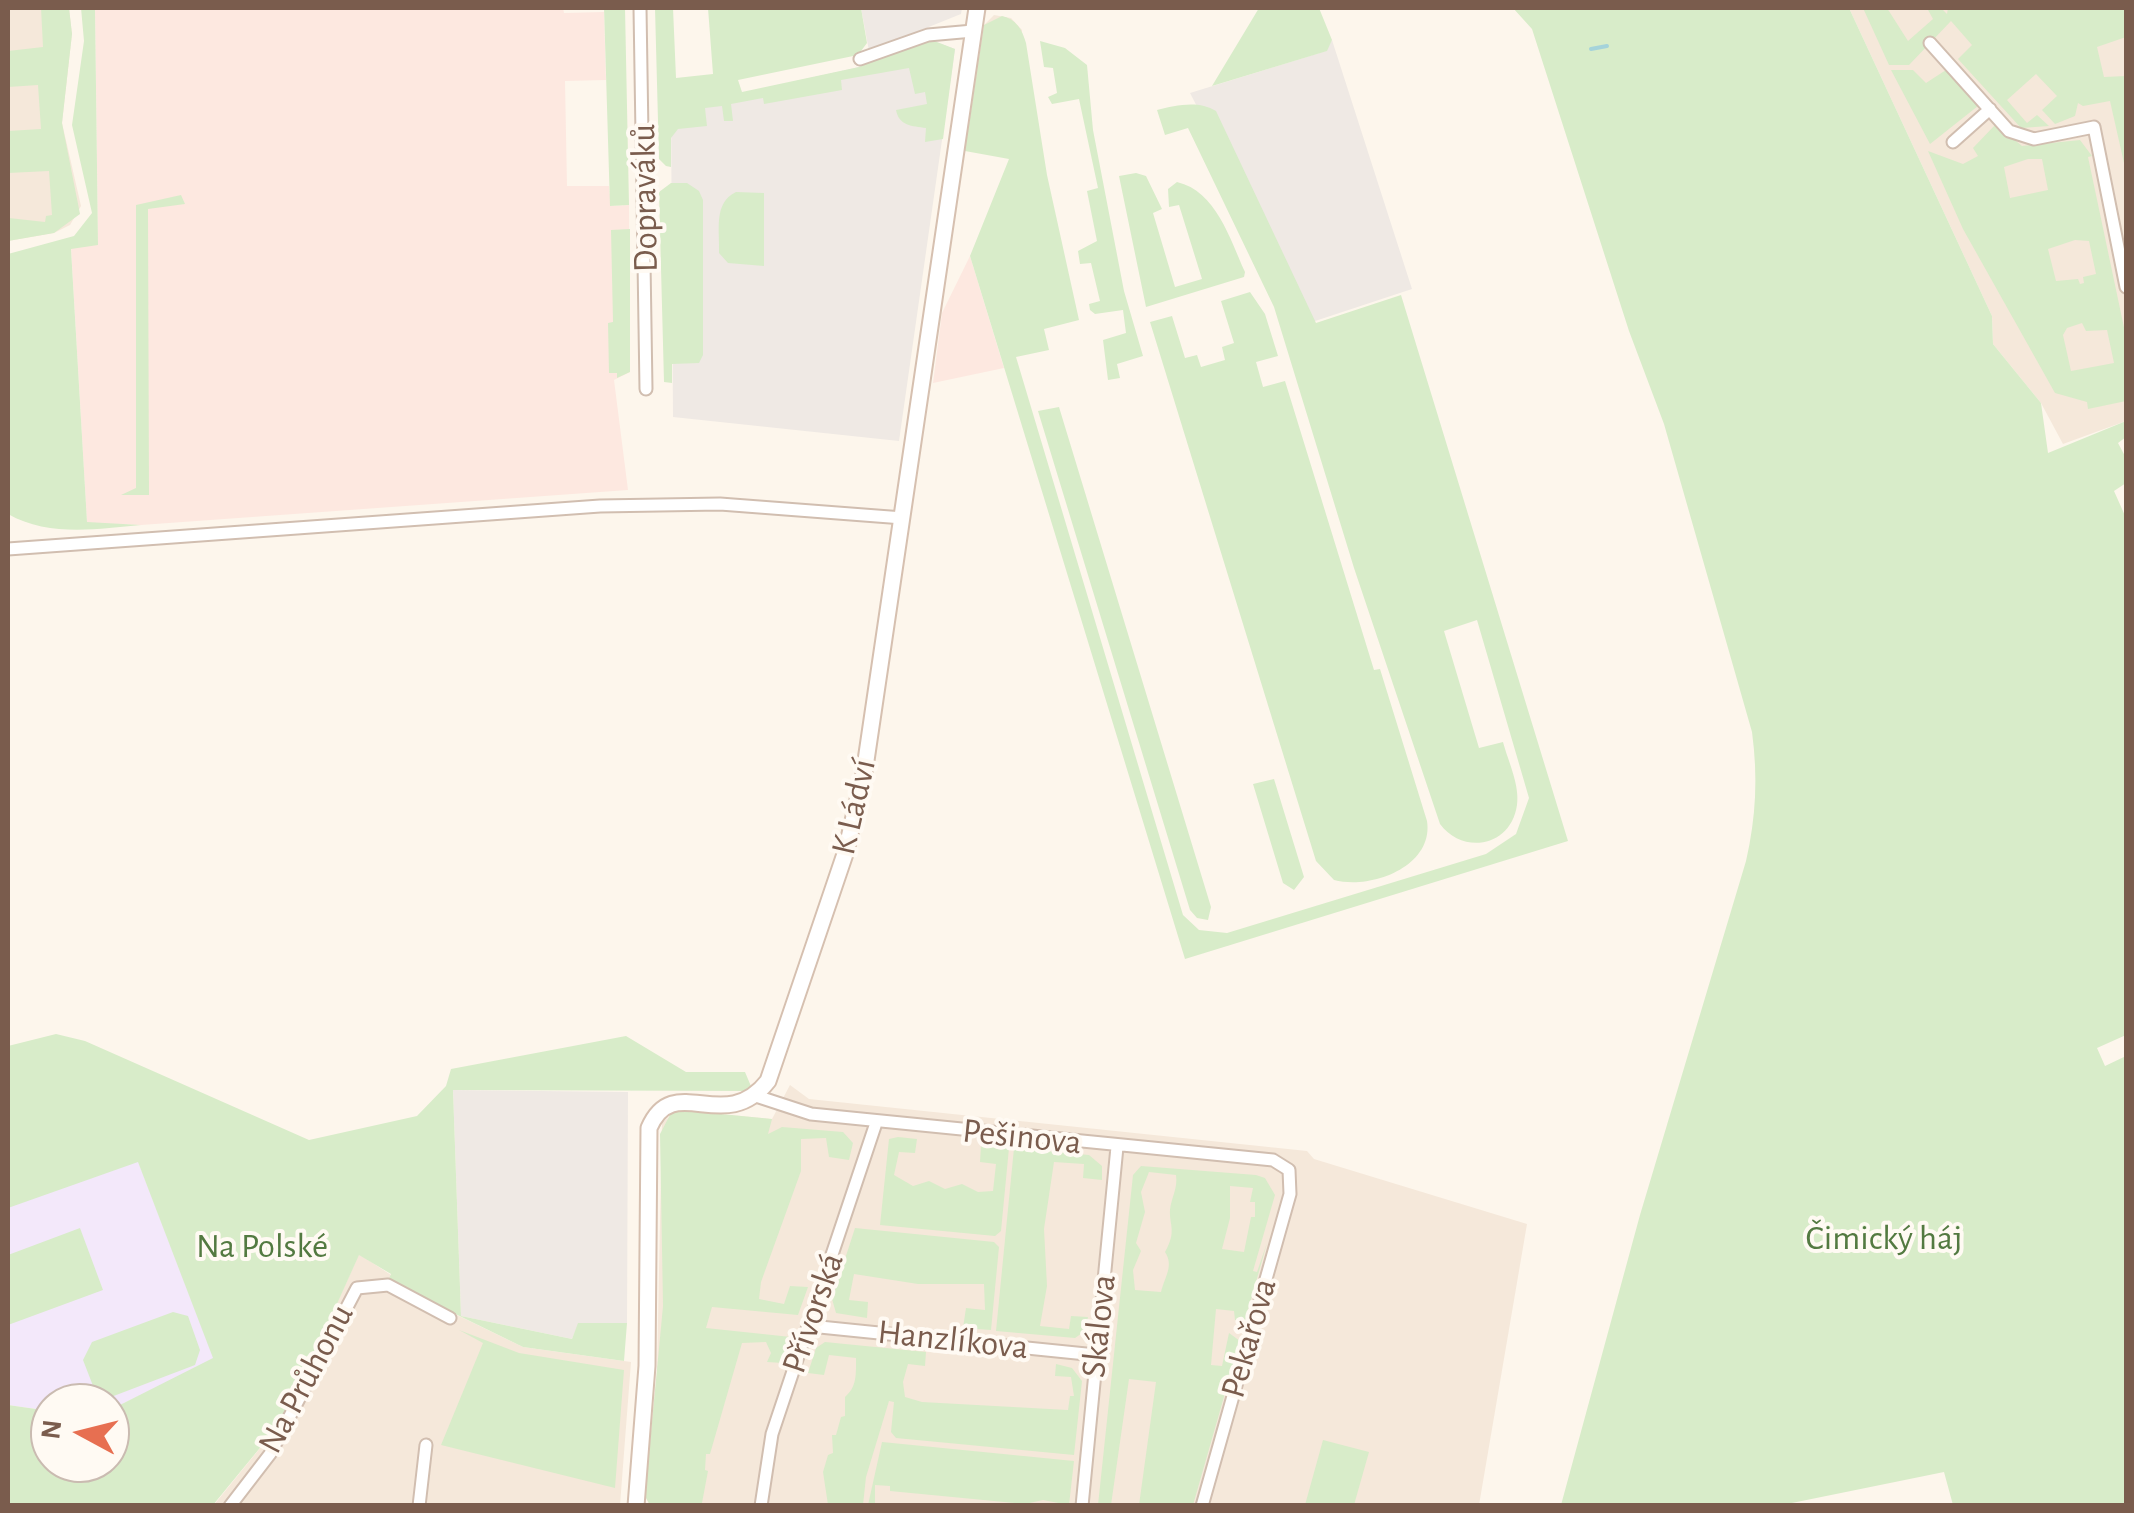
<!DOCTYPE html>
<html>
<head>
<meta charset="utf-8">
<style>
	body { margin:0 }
	#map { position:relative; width:2134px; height:1513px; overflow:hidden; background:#fdf6ec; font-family:"Alegreya Sans",sans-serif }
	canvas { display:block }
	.frame { position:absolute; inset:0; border:10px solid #7a5c4d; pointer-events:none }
	.north { position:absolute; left:30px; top:1383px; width:100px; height:100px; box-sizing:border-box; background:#fffaf3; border:2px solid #cabbb1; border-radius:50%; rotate:277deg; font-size:28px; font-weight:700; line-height:40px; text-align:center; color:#7a5c4d }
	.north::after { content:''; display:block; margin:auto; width:35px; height:45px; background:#e76f51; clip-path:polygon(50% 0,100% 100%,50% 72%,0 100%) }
</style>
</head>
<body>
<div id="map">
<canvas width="2134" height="1513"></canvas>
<div class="frame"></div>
<div class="north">N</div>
</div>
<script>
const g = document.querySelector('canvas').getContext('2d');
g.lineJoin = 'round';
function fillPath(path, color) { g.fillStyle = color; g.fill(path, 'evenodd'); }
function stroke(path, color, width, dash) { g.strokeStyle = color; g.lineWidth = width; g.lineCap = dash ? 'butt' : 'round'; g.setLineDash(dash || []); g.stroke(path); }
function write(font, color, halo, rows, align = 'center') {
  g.font = font + ' "Alegreya Sans",sans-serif'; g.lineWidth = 8; g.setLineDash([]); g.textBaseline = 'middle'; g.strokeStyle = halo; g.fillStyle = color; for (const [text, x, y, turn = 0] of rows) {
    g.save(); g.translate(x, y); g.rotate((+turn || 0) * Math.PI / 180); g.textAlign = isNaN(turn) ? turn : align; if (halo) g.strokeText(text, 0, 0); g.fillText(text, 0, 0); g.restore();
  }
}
fillPath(new Path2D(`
	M8,8h61l3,26 -10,89 19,83 -11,19 -16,8 -46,8z
	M1849,8h277v413l-63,23 -22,-41 -48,-59 -1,-28z
	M994,15l17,3 11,12 -4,97 -53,24 19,-126z
	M790,1085l19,14 498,52 7,8 213,65 -48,281 -829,1 -5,-10 12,-125 5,-249 18,-12 92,9z
	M359,1254l32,21 -2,7 134,65 108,15 -11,143 -407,1 74,-91z`), '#f5e8da');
fillPath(new Path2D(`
	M95,8h468l1,5 40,-1 2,68 -41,1 2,105h42l2,20 18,-1 1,167 -16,8 14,110 -487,35 -54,-2 -16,-275 27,-4z
	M970,256l34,112 -71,15 9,-70z`), '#fde8e0');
fillPath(new Path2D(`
	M861,8h101l-1,6 -92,37z
	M929,39l26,10 -56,392 -226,-24 -2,-308 188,-42z
	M1332,40l80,249 -103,34 -119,-230 136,-42z
	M453,1090l175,2 -1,231h-48l-7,16 -111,-23z`), '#efe9e4');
fillPath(new Path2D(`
	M138,1161l76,198 -104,51v-7h-60v8l-42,-6v-198z`), '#f3e8fa');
fillPath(new Path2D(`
	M41,8h28l3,26 -10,89 18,91 -26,19 -46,8 1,-23 36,4 1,-6 6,-1 -3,-44 -41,2v-42l33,-2 -3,-44 -30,2v-36l35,-4z
	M81,8h14l3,237 -27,4 16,273 54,3c-44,4 -93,12 -133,-11v-260l66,-18 18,-23 -20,-88 12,-84z
	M604,8h21l4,197 -19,1z
	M655,8h18l3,70 37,-4 -5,-66h153l6,35 -9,12 -120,25 4,12 117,-25 70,-28 26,10 -12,90 -18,3 1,-14c-14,-2 -27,-2 -30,-18l31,-6 -2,-12 -10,2 -6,-26 -68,12 1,10 -78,14 -1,-6 -32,6 2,17h-9l-2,-15 -17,2 2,18 -29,3 -7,9v29l-5,-1 -7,-7z
	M1259,8h60l13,32 -5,11 -115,35z
	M1513,8h336l143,308 1,28 48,59 7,50 78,-32v16l-8,6 8,15v25l-12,8 12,27v517l-29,13 8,18 21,-10v449h-173l-9,-33 -162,33h-221l79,-290 106,-354c10,-44 12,-84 6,-129l-88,-308 -35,-93 -97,-302z
	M1863,8h24l21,33 25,-22 -6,-11h14l6,6 1,-6h178v29l-29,10 7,30 22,-1v96l-16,-71 -27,5 -5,-3 -3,13 -20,8 -13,-14 15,-14 -21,-22 -29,26 20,23 10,-8 12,11 -28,2 -63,-69 14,-14 -21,-24 -42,44h-20z
	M1002,16c14,3 20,13 24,27l21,132 32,145 -35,9 5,21 -33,7 167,558 16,15 28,3 259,-79 30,-20 13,-36 -52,-178 -33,11 35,117 24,-6c5,19 17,43 14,63 -6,42 -54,50 -77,19l-86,-256 -80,-261 -86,-179 -23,7 -8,-25c19,-5 42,-10 59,1l100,212 85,-28 167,546 -383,118 -215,-703 39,-97 -44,-8 19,-126z
	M1040,41l25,7 22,17 6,65 31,161 19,65 -26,8 3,14 -12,2 -5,-40 23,-7 -3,-23 -28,4 -5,-4 -1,-6 11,-3 -9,-38 -11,1 -2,-13 19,-10 -10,-50 11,-3 -19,-89 -27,5 -4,-7 9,-4 -4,-25 -9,-1z
	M1891,70h22l13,13 20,-13 32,36 -48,38z
	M1996,124l26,22 58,-6 12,16 -4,1 38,180v64l-38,8 -1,-7 -32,-9 -92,-164 -35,-78 35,13 15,-8 -5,-8zM2028,159h14l6,31 -38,8 -6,-31zM2075,240l14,1 7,33 -13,3 1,6 -4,1 -2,-5 -22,2 -8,-32zM2082,323l4,8 21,-1 7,33 -43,8 -8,-36 4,-7z
	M1136,173l10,3 16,33 -9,4 22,74 27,-8 -23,-74 -10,2 -1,-18 9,-7c39,9 53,57 68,90l-1,5 -98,30 -27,-131z
	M687,183l12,8 4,9v155l-4,8 -27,1v19l-8,-1 -5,-190 12,-9z
	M736,192l28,1v73l-36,-3 -9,-10c1,-23 -6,-50 17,-61z
	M181,195l4,9 -37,5 1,286h-28l15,-7v-283z
	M630,229v143l-13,6v-5h-8l-1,-50 5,-1 -2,-92z
	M1250,292l15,22 13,42 -22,6 7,25 22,-6 89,289 6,-1 47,152c7,45 -55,69 -93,59l-18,-19 -166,-539 22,-6 13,42 12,-3 4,12 24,-7 -3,-13 12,-4 -13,-42z
	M1059,407l152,500 -3,13 -11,-2 -7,-8 -152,-499z
	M1274,779l30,98 -10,13 -11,-7 -30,-99z
	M56,1034l29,7 224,99 108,-24 29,-30 5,-17 175,-33 60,36h59l8,19 -300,-1 8,226 111,23 6,-16h49l-3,38 -101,-14 -135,-66 3,-7 -32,-19 -72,160 -74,90h-205v-100l42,6v52h60v-53l103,-52 -75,-196 -130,46v-162z
	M680,1110l92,9 -4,15 14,-7 61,5 10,11 -4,17 -20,-3 -3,-19 -25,1v32l-40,111 -2,17 25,5 6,-18 18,1 -10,28 -86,-8 -6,21 85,9 -8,26 -16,-1 4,-9 -5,-11 -24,1 -32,111h-4l-1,16 3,1 -6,32 14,2h-66l-5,-9 18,-190 -3,-172 12,-23z
	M898,1137l19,2 -2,14 -16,-1 -5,23 19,11 16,-5 16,8 17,-5 16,8 15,-1 3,-27 -16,-2 1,-17 28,3 -8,83 -6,5 -115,-11 9,-86z
	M1014,1148l75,7 13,11v14l-19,-2 1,-14 -30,-2 -10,67 3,57 -7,40 29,3 2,-13 17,1 -3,14 -10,7 -79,-7z
	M1141,1166l115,9 9,3 10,17 -22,76 4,1 10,-29 -22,78 -10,-1 -1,-9 -18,-2 -5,56 11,1 7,-33 11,8 -47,164h-54l17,-123 -27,-3 -18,126h-13l35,-330zM1149,1172l27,3c2,14 -5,23 -6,35 -1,15 7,21 -5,42 9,14 0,24 -4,40l-26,-2 -2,-20 8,-19 -5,-8 9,-31 -4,-20zM1230,1186l23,2 -3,14h5v15h-4l-7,35 -22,-3 8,-31z
	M80,1228l23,62 -95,35v-70z
	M855,1228l139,14 5,5 -8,83 -28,-2 3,-20 19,2 -1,-26h-66l-64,-10 -5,26 19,2 -1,16 -31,-5 -4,-14z
	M173,1312l15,4 12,34 -5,15 -84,32 -16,-6 -12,-31 9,-18z
	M459,1330l60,23 105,17 -9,118 -174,-43 42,-102z
	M825,1342l101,10 -1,14 -17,-2 -5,18 2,15 17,5 146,8 2,-14h4l-3,-19 -16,-1 1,-12 16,4 10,13 -8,74 -178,-17 -5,-6 3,-30 -5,-1 -23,76 -3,28h-35l-5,-33 5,-17 5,-2 -1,-18h4l5,-18 4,-1v-19c12,-10 11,-23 11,-39l-27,-3 -5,20 -16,-2 8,-25z
	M1323,1440l46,12 -15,53h-49z
	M882,1442l192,19 -5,44 -26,-5 -18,4 -135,-13v-5l-15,-1v20h-7z`), '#d8ecc9');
stroke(new Path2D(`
	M1591,49l16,-3`), '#a5d3da', 4);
const street = new Path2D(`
	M640,8l6,381
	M1930,43l79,88 25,8 60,-12 32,160
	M860,59l68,-24 45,-4
	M1953,142l37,-33
	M8,549l592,-43 120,-2 183,14
	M756,1096l55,18 462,46 16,10 1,24 -88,312
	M810,1326l286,29
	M230,1506l40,-52 87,-166 31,-3 62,33
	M419,1506l7,-61
	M761,1506l11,-72 104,-311
	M1082,1506l35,-359`);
const secondary = new Path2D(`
	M636,1506l11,-140 2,-238c25,-58 75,9 119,-47l78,-230 18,-77 113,-766`);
stroke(street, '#d1beb0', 15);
stroke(secondary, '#d6c0b0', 19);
stroke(street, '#fff', 11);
stroke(secondary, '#fff', 15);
write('35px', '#7a5c4d', '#fffaf3', [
	["Dopraváků",645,198,-91],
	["K Ládví",854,807,-77],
	["Pešinova",1022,1137,6],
	["Přívorská",813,1313,-71],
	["Skálova",1099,1326,-84],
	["Pekařova",1249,1338,-74],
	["Hanzlíkova",953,1340,6],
	["Na Průhonu",306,1379,-62]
]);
write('35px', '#537a41', '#fffaf3', [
	["Čimický háj",1884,1238],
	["Na Polské",262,1246]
]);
</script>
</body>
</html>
